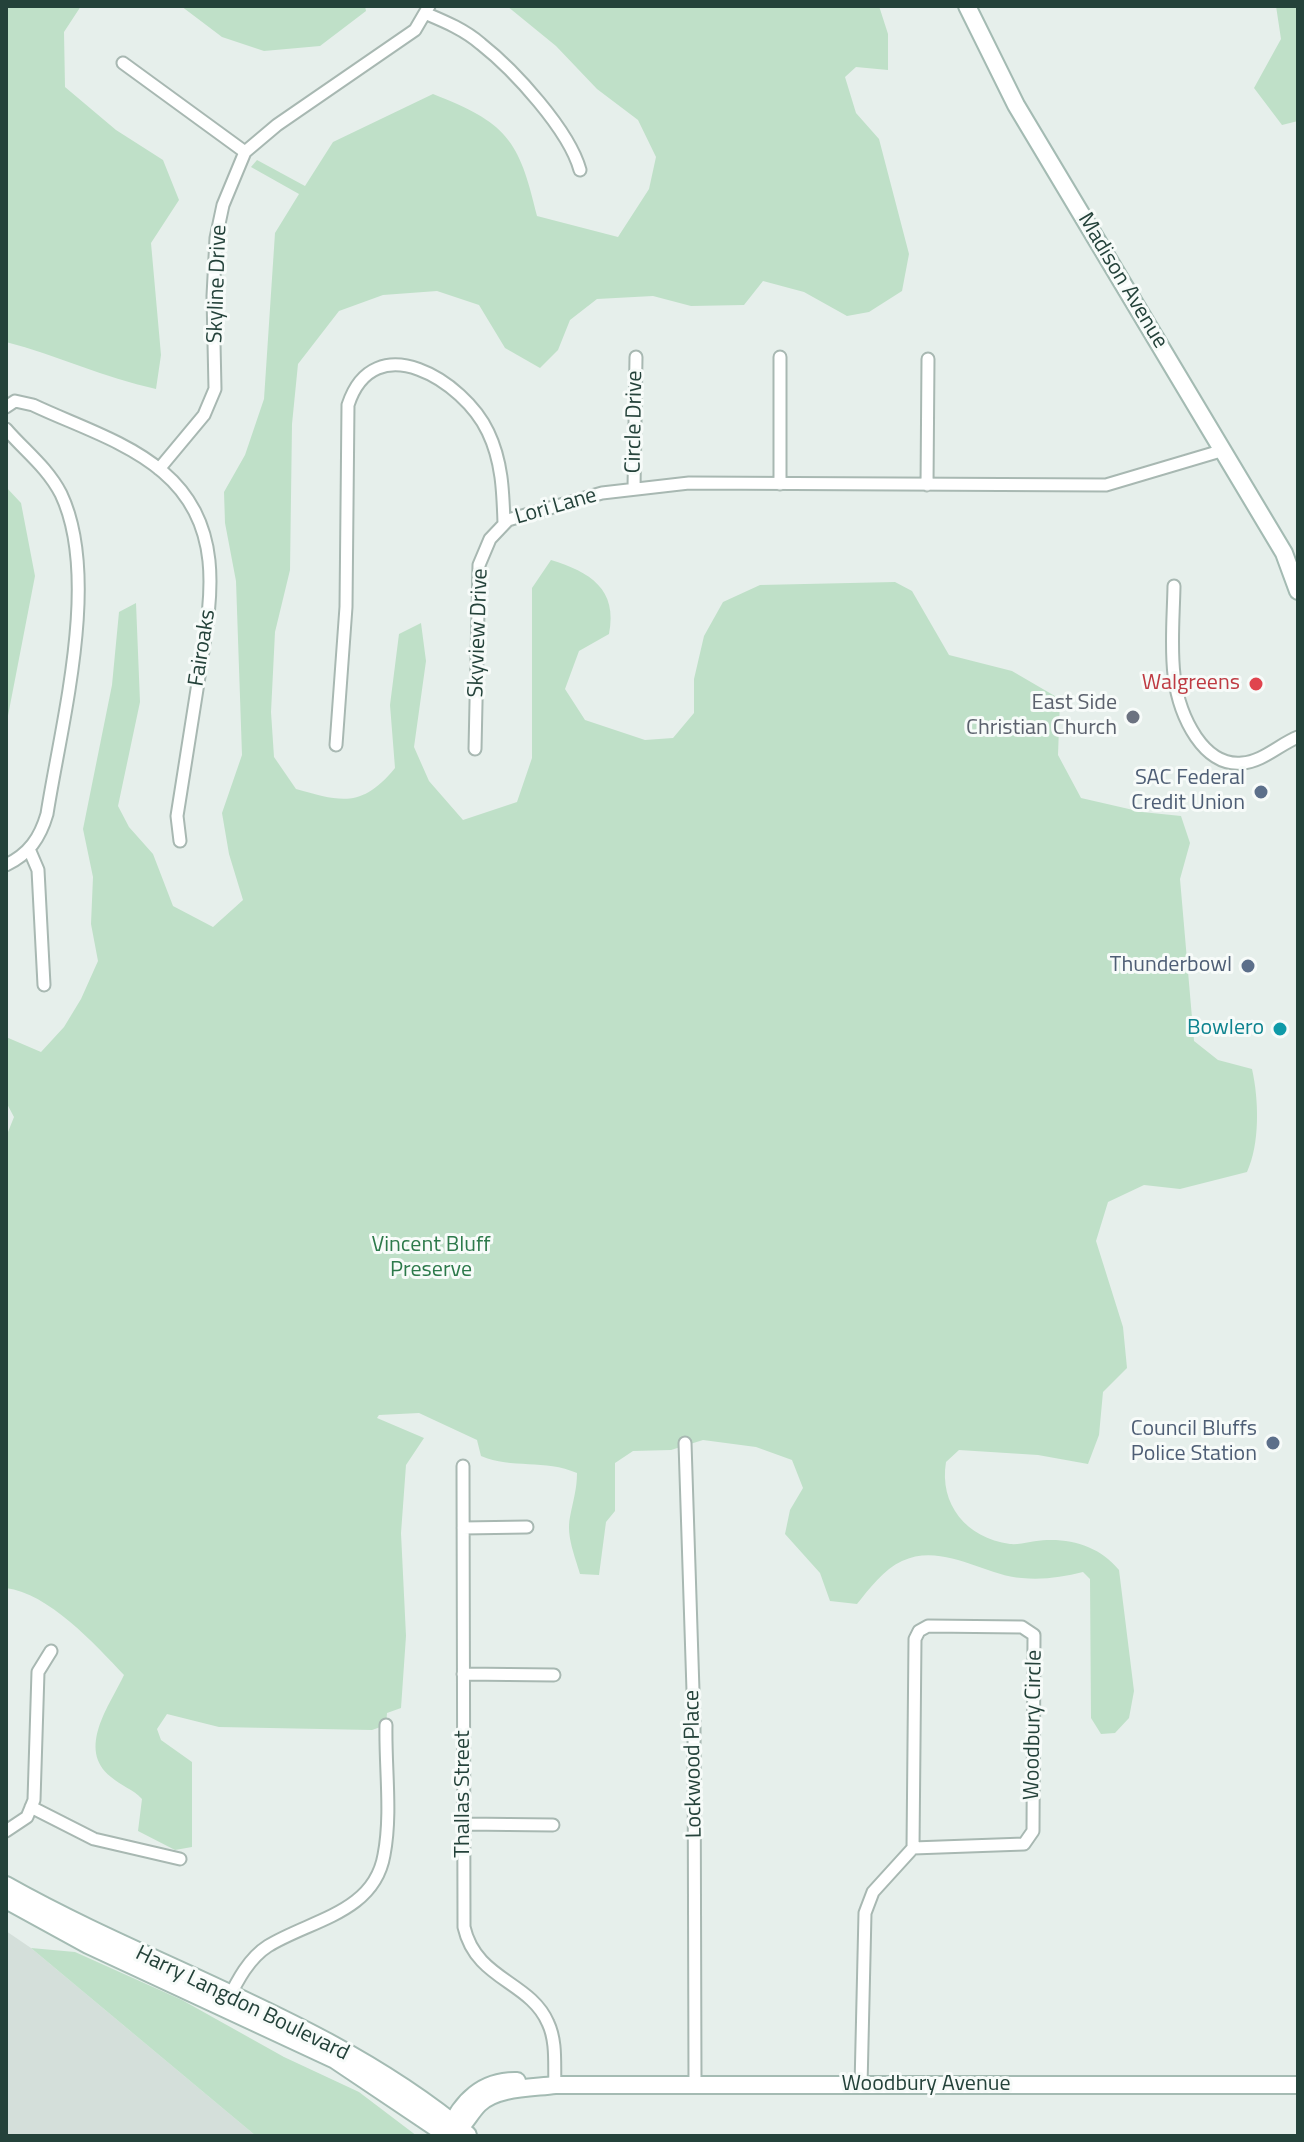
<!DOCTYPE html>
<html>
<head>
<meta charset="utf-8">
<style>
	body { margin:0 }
	#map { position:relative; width:1304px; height:2142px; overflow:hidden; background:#e6efeb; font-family:"Titillium Web",sans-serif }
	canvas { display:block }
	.frame { position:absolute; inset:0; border:8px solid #24423a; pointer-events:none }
</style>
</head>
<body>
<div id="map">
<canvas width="1304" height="2142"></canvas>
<div class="frame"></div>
</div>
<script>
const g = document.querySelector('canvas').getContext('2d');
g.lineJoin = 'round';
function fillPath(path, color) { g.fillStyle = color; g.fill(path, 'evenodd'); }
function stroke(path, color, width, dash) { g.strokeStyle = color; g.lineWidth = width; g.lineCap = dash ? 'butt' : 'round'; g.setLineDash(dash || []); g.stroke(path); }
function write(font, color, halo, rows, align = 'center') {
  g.font = font + ' "Titillium Web",sans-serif'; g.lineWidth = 6; g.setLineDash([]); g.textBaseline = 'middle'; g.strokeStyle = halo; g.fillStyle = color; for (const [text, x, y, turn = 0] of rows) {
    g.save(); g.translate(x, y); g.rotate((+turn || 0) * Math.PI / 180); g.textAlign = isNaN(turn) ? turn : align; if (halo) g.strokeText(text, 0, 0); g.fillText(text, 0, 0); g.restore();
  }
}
fillPath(new Path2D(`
	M6,1931l25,17 225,188h-250z`), '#d4dfda');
fillPath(new Path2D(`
	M6,6h75l-17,26 1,55 51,43 47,30 16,40 -28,43 10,112 -5,34c-52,-11 -99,-34 -150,-47z
	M181,6h184l1,5 -46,35 -56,5 -42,-14z
	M507,6h372l9,28v36l-32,-3 -11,10 11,36 23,26 30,115 -7,37 -33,21 -22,4 -43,-24 -41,-11 -19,24 -53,1 -38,-10 -56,3 -27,21 -12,30 -18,18 -35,-20 -26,-43 -42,-14 -54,4 -44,16 -41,53 -6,60 -2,146 -15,62 -4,80 3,45 22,32c46,13 66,19 99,-21l-5,-63 9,-71 22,-11 5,38 -12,86 15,34 34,39 54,-18 15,-44v-170l19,-28c39,12 67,29 58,74l-30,17 -14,38 20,31 60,20 28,-2 21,-25v-34l10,-43 19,-34 37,-17 135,-3 17,9 37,64 63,16 48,28 -2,56 23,43 61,14 39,4 9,27 -10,36 14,162 24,19 34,9c7,31 8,75 -5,103l-67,17 -36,-4 -36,17 -12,39 27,86 4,41 -24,24 -4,43 -11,29 -50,-9 -79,-5 -13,12c-7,42 20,76 64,82 12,1 25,-4 37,-4 28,-1 54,8 72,30l15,121 -5,27 -14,15 -14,1 -10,-16 -1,-139 -7,-7c-20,5 -40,8 -61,6 -39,-3 -80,-36 -120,-17 -18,8 -33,28 -45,43l-27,-3 -10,-28 -35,-39 5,-24 13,-22 -11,-28 -36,-13 -53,-7 -32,10 -38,1 -18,12v48l-9,11 -7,53 -19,-1c-5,-18 -14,-38 -10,-57 3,-16 7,-28 7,-44 -32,-14 -65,-4 -96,-17l-4,-16 -58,-27 -40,2 -2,3 47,20 -18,27 -5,68 5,103 -5,72 -14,5 -1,12 -14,5 -153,-3 -52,-13 -10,15 4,11 31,22v85l-17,3 -37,-19 4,-32c-9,-10 -21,-13 -31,-22 -35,-28 -1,-72 13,-102 -29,-31 -76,-82 -118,-87v-451l8,-20 -8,-15v-65l35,15 23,-25 17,-28 17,-38 -7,-37 2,-47 -10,-48 29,-144 7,-73 17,-9 4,99 -22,104 11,21 24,27 20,52 40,21 30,-27 -14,-46 -7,-41 20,-58 -6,-174 -11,-58 -1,-31 21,-37 19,-56 11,-166 24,-39 -48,-27 6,-7 48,26 28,-44 100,-48c73,29 86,44 104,122l81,21 31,-48 7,-32 -18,-37 -41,-31 -41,-43z
	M1276,6h22v115l-16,4 -28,-37 27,-49z
	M6,487l15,16 14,73 -29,150z
	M31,1948l44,4 107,48 102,57 75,35 58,44h-161z`), '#bfe0c8');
const minor = new Path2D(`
	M427,14c19,8 38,16 54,30 33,26 88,86 99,126
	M123,63l122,89
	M6,407l9,-6 18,4c42,20 94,36 130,67 67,57 46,137 35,211 -7,45 -14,89 -21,133l3,25
	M6,429c19,22 41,38 55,65 40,84 0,230 -14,320 -7,24 -18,40 -41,51
	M159,469l45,-54 11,-26 -2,-93 3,-58 7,-33 22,-53 32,-27 138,-95 14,-24
	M780,484v-127
	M927,485l1,-126
	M634,488l2,-131
	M1174,586c-1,53 -9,105 22,151 11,16 26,28 46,26 20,-1 38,-19 56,-26
	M336,745l10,-138 2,-202c26,-80 116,-24 140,27 14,29 15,59 16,91
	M475,749l4,-184 11,-26 18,-19 94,-27 87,-10 417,2 118,-35
	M29,849l9,21 6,115
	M685,1443l9,279 1,364
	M463,1466l1,461c12,53 66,54 84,96 9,19 6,42 7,62
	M463,1528l64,-1
	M928,1626l94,1 12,8 -1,196 -9,13 -111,4 2,-209 4,-8z
	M463,1674l91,1
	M31,1807l63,32 86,20
	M464,1824l89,1
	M6,1831l21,-14 7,-17 4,-128 13,-21
	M228,2000c9,-19 21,-42 40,-54 42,-26 106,-33 116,-91 8,-41 1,-88 2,-130
	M861,2086l4,-173 8,-21 40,-44`);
const secondary = new Path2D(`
	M967,6l49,99 268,448 14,38
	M6,1885c151,85 328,137 462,250
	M6,1900l82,45 247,115 113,76
	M448,2132c13,-31 35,-52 69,-51
	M447,2135c17,-5 20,-19 32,-31 17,-17 53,-16 76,-19h743`);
stroke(minor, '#a8b8b2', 15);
stroke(secondary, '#a4bbb3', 20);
stroke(minor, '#fff', 11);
stroke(secondary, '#fff', 16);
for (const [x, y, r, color] of [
	[1256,684,8,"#e0444e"],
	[1133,717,8,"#6b7280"],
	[1261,792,8,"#5c6f8a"],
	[1248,966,8,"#5c6f8a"],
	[1280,1029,8,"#0f9aa8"],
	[1273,1443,8,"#5c6f8a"]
]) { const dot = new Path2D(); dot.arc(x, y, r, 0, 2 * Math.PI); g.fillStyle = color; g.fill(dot); stroke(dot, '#f7fbf9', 3); }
write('22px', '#24423a', '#f7fbf9', [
	["Madison Avenue",1122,281,59],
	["Skyline Drive",218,284,-88],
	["Circle Drive",635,422,-89],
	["Lori Lane",556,507,-16],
	["Skyview Drive",479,633,-88],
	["Fairoaks",203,648,-81],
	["Woodbury Circle",1034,1725,-89],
	["Lockwood Place",694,1764,-91],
	["Thallas Street",464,1794,-90],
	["Harry Langdon Boulevard",242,2004,26],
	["Woodbury Avenue",926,2085]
]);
write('22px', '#be3a42', '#f7fbf9', [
	["Walgreens",1240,684]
], 'right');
write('22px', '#5b616d', '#f7fbf9', [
	["East Side",1117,704],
	["Christian Church",1117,729]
], 'right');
write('22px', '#4e5e75', '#f7fbf9', [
	["SAC Federal",1245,779],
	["Credit Union",1245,804],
	["Thunderbowl",1232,966],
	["Council Bluffs",1257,1430],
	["Police Station",1257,1455]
], 'right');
write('22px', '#0d838f', '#f7fbf9', [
	["Bowlero",1264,1029]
], 'right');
write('22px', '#2d7a4b', '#f7fbf9', [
	["Vincent Bluff",431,1246],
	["Preserve",431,1271]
]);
</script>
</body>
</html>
